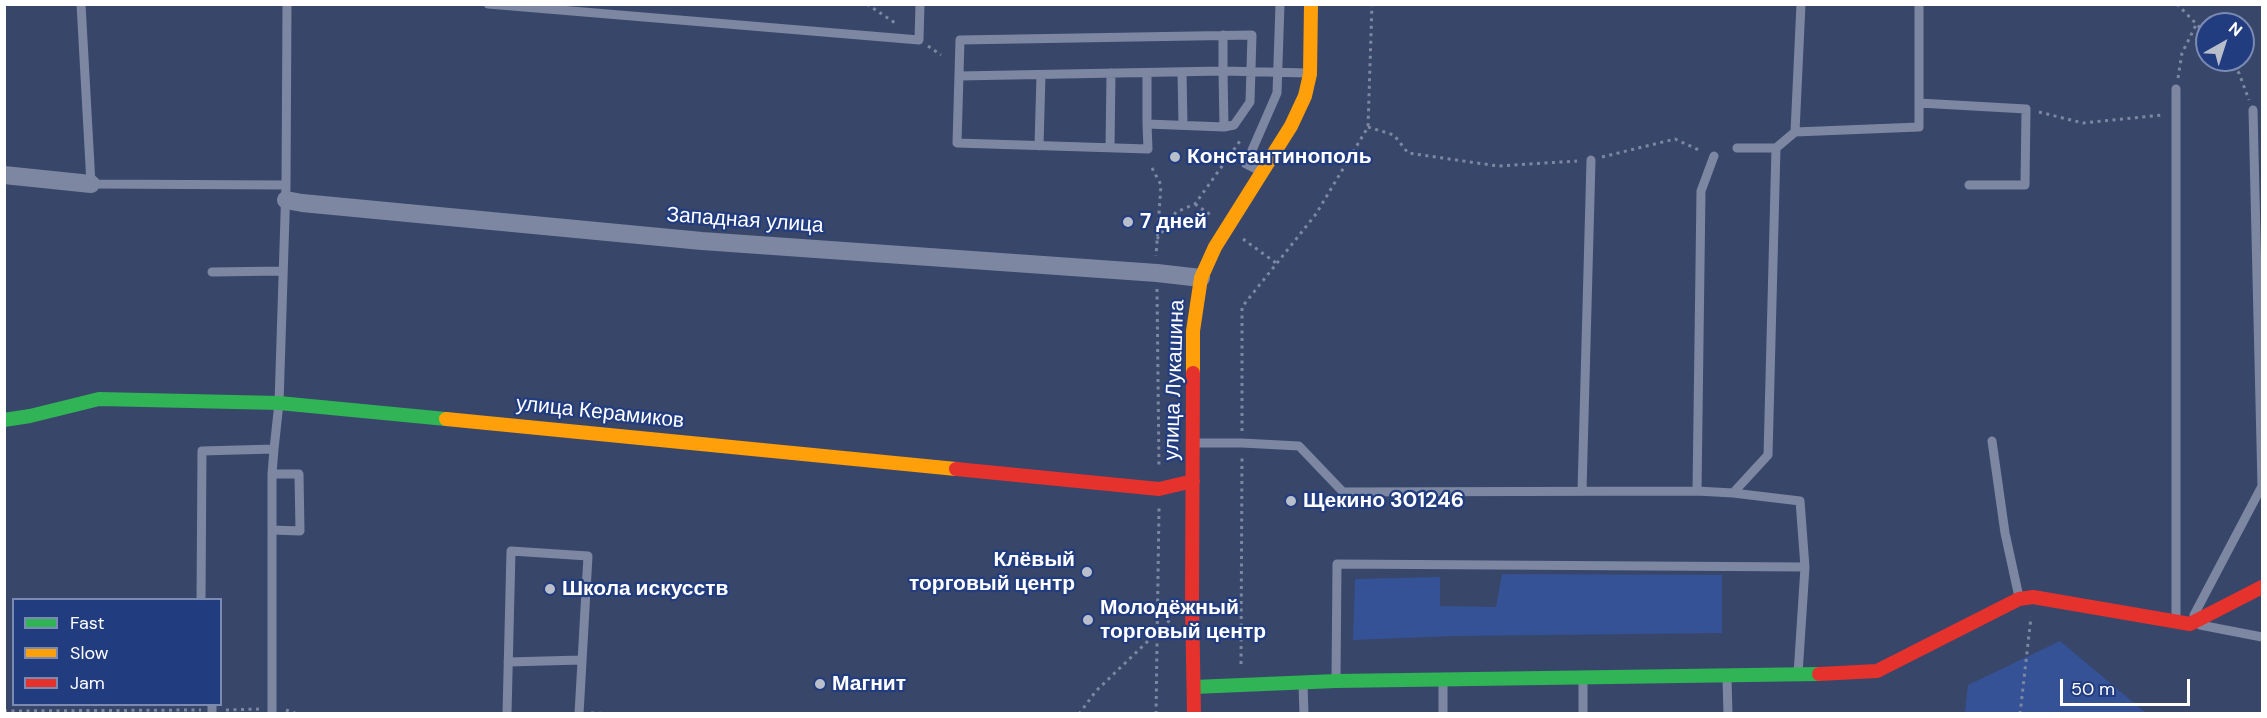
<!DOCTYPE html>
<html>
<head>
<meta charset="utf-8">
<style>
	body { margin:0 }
	#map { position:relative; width:2267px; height:718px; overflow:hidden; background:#38466a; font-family:"DM Sans",sans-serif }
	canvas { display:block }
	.frame { position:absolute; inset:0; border:6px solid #fff; pointer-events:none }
	.legend { position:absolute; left:12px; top:598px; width:210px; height:108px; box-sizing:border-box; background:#223c80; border:2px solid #7a8ab3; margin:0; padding:8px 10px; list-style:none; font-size:18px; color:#fff }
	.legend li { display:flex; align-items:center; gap:12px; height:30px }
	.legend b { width:30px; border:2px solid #7a8ab3 }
	.north { position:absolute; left:2195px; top:12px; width:60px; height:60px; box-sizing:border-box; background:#223c80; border:2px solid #7a8ab3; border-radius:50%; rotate:39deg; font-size:16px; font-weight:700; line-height:24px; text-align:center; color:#fff }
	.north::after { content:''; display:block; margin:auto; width:21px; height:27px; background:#b9becb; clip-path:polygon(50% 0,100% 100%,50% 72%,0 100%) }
	.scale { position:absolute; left:2060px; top:679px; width:130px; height:27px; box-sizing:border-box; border:3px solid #fff; border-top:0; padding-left:8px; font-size:18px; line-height:21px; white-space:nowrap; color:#fff; -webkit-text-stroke:4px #223c80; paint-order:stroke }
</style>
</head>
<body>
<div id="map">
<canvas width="2267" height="718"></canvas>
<div class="frame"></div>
<ul class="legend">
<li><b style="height:8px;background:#30b455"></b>Fast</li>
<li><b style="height:8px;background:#ff9f0a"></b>Slow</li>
<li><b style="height:8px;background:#e5322d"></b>Jam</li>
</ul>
<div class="north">N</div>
<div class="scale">50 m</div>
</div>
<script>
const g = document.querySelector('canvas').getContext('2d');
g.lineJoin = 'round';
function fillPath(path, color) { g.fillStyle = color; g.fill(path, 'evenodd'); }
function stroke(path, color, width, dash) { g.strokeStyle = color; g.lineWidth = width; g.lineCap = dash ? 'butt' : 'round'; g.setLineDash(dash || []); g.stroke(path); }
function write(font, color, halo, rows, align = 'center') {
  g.font = font + ' "DM Sans",sans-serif'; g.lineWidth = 4.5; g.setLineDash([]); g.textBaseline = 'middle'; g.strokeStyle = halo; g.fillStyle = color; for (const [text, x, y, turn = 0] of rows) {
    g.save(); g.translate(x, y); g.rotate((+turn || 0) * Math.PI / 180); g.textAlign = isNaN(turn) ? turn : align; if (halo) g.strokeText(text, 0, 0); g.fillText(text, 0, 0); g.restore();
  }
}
fillPath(new Path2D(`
	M1502,574l220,1v58l-269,3 -100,4 2,-61 85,-2v29l56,1z
	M2060,641l86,72h-181l3,-28z`), '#365296');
stroke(new Path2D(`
	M867,4l31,21
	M2177,4l30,31
	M928,46l13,9
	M2228,60l11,13 10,27
	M2178,78l4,-25 15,-30
	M2039,112l44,11 80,-8
	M1368,127l26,8 14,18 90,13 79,-5
	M1602,157l73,-18 26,12
	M1152,168l9,17 -5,71
	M1195,204l16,11
	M1157,239l19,-27 19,-8 45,-63
	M1243,239l33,24
	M1157,289l2,180
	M1242,431v-124l74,-93 52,-87 4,-123
	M1241,664l1,-209
	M226,710l35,-1
	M286,710l12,4
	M4,711l197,-1
	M591,713l35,1
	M1079,714l17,-23 76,-73
	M1156,714l3,-206
	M2020,714l11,-97`), '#7d87a1', 3, [3, 4.5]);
stroke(new Path2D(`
	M81,4l10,180 195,1
	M488,4l431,36 1,-36
	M1801,4l-6,128 124,-5v-123
	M1182,72l1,53
	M1147,73v51
	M959,76l264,-5v-36
	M2176,89v532
	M1919,103l107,6 -1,76h-56
	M1224,127l10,-2 16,-23 2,-67 -292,5 -3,103 191,6 -1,-25 77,3 -1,-56 85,2
	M1039,146l2,-71
	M1110,148l1,-75
	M1776,148l19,-16
	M1260,171l-14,-7 31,-71 3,-89
	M212,272l71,-1
	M1992,441l13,92 14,64
	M1195,443h47l57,3 44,46 354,-1 36,2 67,8 5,66 -7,107
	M274,449l5,-46 7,-218 1,-181
	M1582,491l9,-331
	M1697,491l4,-300 13,-35
	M1733,493l35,-38 8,-307h-39
	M272,530l28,1 -1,-57h-27
	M201,600l1,-149 72,-2 -2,25v240
	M2194,615l68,-129 -9,-376
	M2200,625l62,12
	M508,662l73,-2
	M1727,678l1,36
	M1336,679l1,-115 468,3
	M1583,680v34
	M1443,681v33
	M1303,685l1,29
	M212,704v10
	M507,714l4,-163 77,5 -9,158`), '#7d87a1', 9);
stroke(new Path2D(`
	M4,175l87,9
	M286,200l16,3 400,38 455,32 44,5`), '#7d87a1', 18);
stroke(new Path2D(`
	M4,420l26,-4 69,-17 180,4 167,16
	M1194,687l142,-6 483,-7`), '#30b455', 14);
stroke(new Path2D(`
	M1193,373v-42l8,-53 14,-31 76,-121 14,-30 5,-22 1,-70
	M446,419l510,50`), '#ff9f0a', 14);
stroke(new Path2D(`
	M1193,373l-1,229 2,112
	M956,469l203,20 34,-8
	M1819,674l58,-3 142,-72 14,-2 157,27 72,-37`), '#e5322d', 14);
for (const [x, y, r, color] of [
	[1175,157,6,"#b9becb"],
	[1128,222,6,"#b9becb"],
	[1291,501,6,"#b9becb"],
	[1087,572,6,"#b9becb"],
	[550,589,6,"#b9becb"],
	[1088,620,6,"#b9becb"],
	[820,684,6,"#b9becb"]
]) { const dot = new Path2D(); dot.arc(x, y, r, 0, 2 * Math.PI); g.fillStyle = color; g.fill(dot); stroke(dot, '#223c80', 2); }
write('bold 21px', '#fff', '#223c80', [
	["Константинополь",1187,157],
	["7 дней",1140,222],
	["Щекино 301246",1303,501],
	["Клёвый",1075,560,"right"],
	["торговый центр",1075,584,"right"],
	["Школа искусств",562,589],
	["Молодёжный",1100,608],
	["торговый центр",1100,632],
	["Магнит",832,684]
], 'left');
write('21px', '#fff', '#223c80', [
	["Западная улица",745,221,4],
	["улица Лукашина",1175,380,-88],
	["улица Керамиков",600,413,6]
]);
</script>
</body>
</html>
